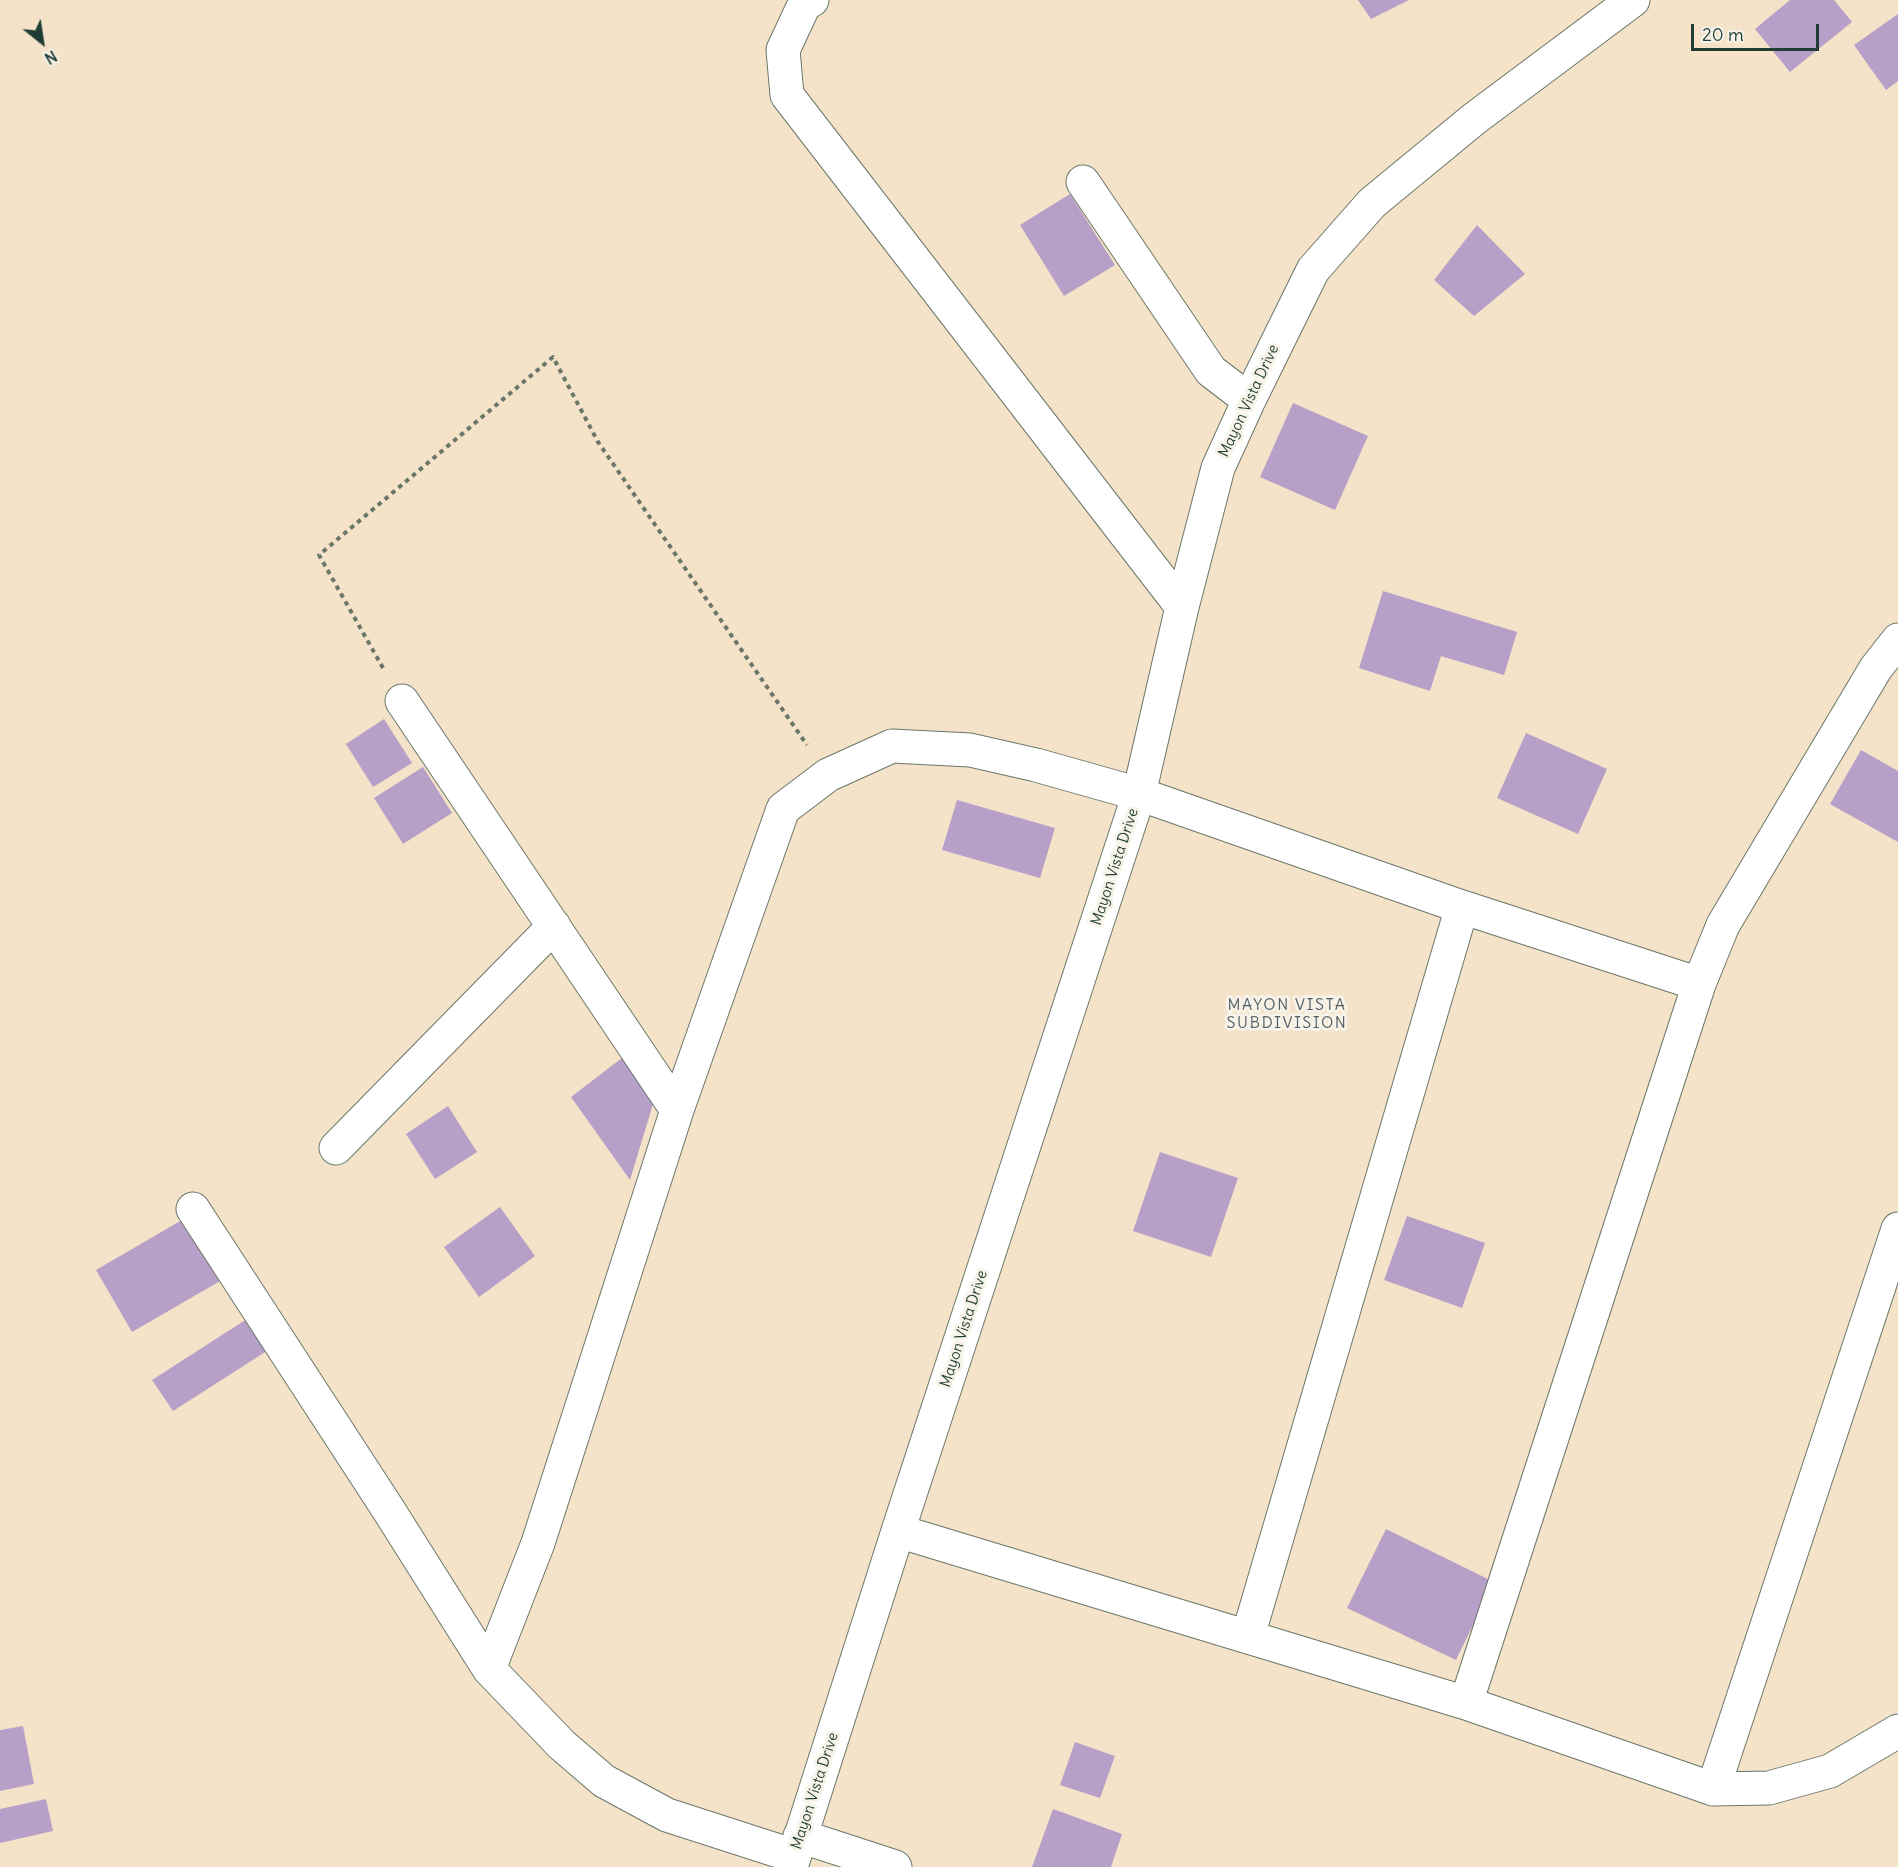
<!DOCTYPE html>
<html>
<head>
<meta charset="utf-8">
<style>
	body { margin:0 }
	#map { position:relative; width:1898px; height:1867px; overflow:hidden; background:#f4e2c9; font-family:Delius,sans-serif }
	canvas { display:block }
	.north { position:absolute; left:12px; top:12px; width:60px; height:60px; -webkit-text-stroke:4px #f7f3e8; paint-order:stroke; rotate:150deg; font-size:16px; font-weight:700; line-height:24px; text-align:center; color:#1f3d34 }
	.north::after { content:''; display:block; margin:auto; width:21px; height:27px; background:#1f3d34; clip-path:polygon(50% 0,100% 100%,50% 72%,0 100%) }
	.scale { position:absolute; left:1691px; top:24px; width:128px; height:27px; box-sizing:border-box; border:3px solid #1f3d34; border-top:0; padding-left:8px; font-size:18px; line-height:21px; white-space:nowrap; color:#1f3d34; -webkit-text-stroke:4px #f7f3e8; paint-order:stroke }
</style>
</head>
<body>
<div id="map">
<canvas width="1898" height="1867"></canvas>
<div class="north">N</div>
<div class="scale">20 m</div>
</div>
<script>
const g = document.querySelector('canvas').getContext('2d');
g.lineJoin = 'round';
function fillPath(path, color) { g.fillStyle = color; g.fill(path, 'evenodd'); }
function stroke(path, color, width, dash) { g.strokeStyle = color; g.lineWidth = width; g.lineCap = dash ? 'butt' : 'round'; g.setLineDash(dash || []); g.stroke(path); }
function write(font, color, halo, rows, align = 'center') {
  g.font = font + ' Delius,sans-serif'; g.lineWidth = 6; g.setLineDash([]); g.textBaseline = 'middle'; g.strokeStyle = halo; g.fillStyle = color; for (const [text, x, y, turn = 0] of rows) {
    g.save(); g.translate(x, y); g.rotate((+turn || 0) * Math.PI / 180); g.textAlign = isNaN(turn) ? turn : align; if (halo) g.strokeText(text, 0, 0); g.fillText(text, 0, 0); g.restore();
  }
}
fillPath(new Path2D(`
	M1358,0h51l-38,19z
	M1790,0h44l18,22 -62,50 -35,-43z
	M1898,14v67l-12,9 -32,-45z
	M1070,194l45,71 -51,31 -44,-71z
	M1477,225l48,49 -51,42 -40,-36z
	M1293,403l75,33 -33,74 -75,-33z
	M1383,591l134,41 -13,43 -63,-19 -11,35 -71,-23z
	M384,719l28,44 -39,24 -27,-43z
	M1526,733l81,36 -29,65 -81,-36z
	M1861,750l37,21v71l-68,-38z
	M423,767l29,46 -49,31 -29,-46z
	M957,800l98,28 -15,50 -98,-28z
	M631,1051l25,43 -26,86 -59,-83z
	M448,1106l29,46 -42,27 -29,-45z
	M1160,1152l78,26 -27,79 -78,-26z
	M500,1207l35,49 -56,41 -35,-50z
	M1407,1216l78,27 -23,65 -78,-28z
	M187,1217l35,63 -90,52 -36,-62z
	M250,1317l20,32 -97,62 -21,-31z
	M1386,1529l108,53 -38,78 -109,-52z
	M23,1726l11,58 -34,7v-61z
	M1075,1742l40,14 -15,42 -40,-13z
	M46,1799l7,32 -53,12v-34z
	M1053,1809l69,25 -11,33h-79z`), '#b7a0c7');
const street = new Path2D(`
	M812,0l-8,5 -21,45 4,45 395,512
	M1083,182l128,189 38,29
	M402,701l275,409
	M336,1148l218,-222
	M193,1209l195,300 101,160 73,76 42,36 63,34 127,41
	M898,1531l568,172 247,86 56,-1 61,-17 68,-40
	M1248,1636l214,-729
	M489,1669l49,-126 139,-433 106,-301 45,-34 64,-29 78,4 66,15 103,29 323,113 237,77
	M1466,1703l233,-719 24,-59 153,-257 22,-28
	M1713,1789l185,-560
	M800,1836l95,31
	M791,1867l107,-336 241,-737 43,-187 36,-139 31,-68 64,-130 59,-67 102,-84 159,-119`);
stroke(street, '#6a7768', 35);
stroke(new Path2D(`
	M383,668l-64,-113 234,-198 45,85 209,303`), '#6a7768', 4, [4.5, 4.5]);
stroke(street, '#fff', 33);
write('15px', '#1f3d34', '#f7f3e8', [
	["Mayon Vista Drive",1249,401,-65],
	["Mayon Vista Drive",1115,867,-72],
	["Mayon Vista Drive",964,1329,-72],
	["Mayon Vista Drive",815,1791,-72]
]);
g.letterSpacing = '1.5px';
write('16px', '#546067', '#f7f3e8', [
	["MAYON VISTA",1287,1005],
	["SUBDIVISION",1287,1023]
]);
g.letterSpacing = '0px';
</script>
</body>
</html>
